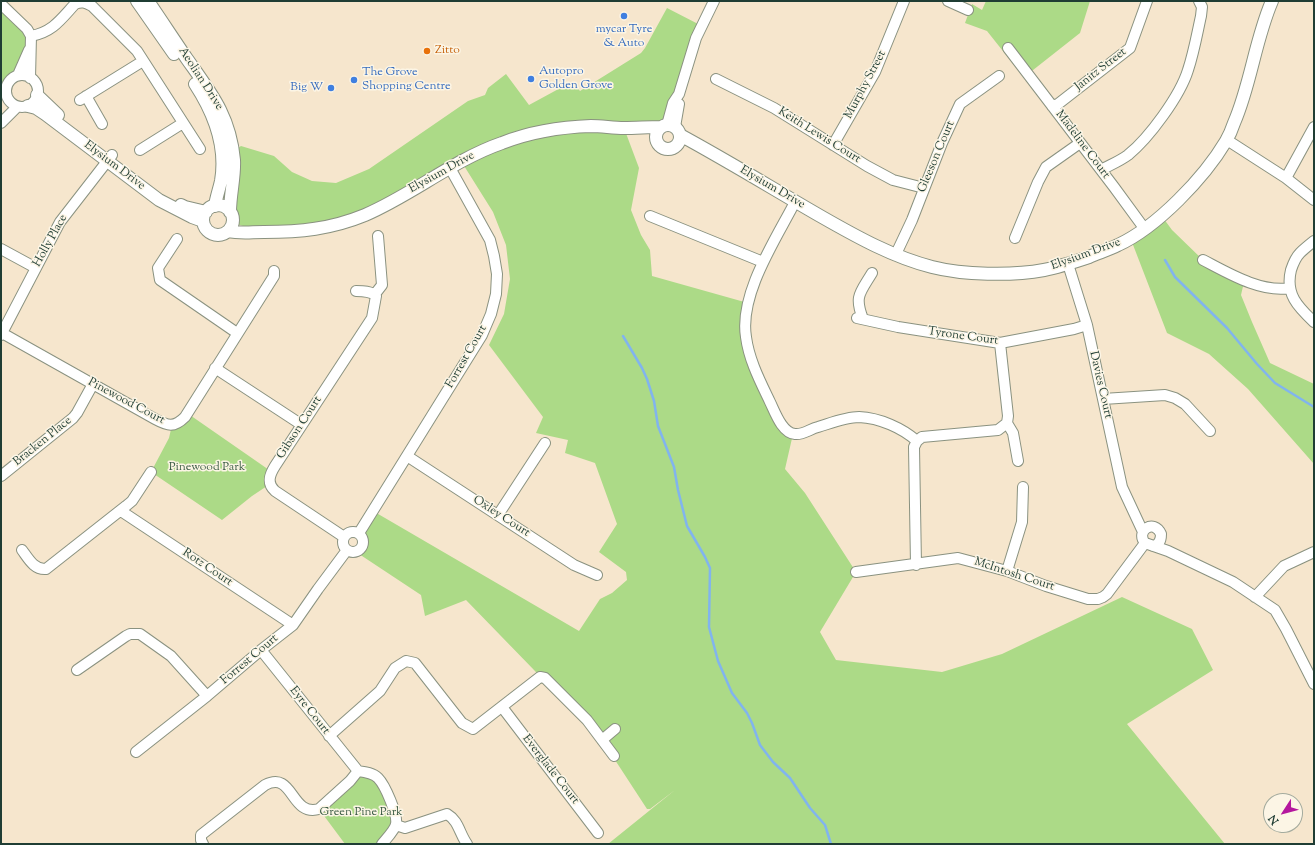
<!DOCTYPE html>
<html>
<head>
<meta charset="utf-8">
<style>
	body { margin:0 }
	#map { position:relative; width:1315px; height:845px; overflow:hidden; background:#f6e6cd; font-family:"Sorts Mill Goudy",serif }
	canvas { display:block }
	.frame { position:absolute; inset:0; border:2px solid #1f3d34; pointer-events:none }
	.north { position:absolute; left:1263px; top:793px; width:40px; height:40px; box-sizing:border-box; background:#fcf5e5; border:1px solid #a4ab9e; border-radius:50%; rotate:234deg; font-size:11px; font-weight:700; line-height:16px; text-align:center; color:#1f3d34 }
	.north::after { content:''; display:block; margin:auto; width:14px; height:18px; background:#b5179e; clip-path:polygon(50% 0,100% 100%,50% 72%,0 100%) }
</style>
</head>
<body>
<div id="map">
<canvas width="1315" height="845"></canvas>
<div class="frame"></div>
<div class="north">N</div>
</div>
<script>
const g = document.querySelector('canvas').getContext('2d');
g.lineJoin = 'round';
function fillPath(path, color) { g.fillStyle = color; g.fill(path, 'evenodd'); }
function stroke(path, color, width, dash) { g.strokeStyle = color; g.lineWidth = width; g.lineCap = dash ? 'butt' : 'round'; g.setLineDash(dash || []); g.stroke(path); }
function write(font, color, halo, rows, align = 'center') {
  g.font = font + ' "Sorts Mill Goudy",serif'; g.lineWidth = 3; g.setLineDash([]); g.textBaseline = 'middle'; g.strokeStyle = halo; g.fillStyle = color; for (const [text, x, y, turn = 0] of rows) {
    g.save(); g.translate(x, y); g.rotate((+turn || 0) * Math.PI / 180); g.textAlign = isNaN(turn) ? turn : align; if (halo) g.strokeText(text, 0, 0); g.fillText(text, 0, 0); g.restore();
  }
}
fillPath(new Path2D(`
	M986,1h104l-10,32 -52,41 -10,-12 -4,3 -27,-34 -22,-8 7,-19 10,6z
	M1,8c9,9 25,21 26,35 1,6 -8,23 -11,30 -9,4 -14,10 -12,20l-3,-2z
	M667,8l35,18 -35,99 -43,3 15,40 -8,42 10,25 9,15 2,26 96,27 -2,34 26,68 21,29 -8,35 20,24 51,79 -36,60 16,28 106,12 60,-18 120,-57 70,32 21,41 -86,54 98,120h-617l67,-54 -25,19h-3l-45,-69 -136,-140 -41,16 -4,-21 -65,-43 6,-4v-12l11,-25 206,120 21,-32 12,-6 15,-13 -1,-8 -27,-20 18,-28 -22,-61 -30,-10 3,-13 -32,-7 7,-16 -54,-72 15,-31 6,-35 -4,-34 -13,-33 -32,-51 -111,60 -87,11 -30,-9 -3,-11 2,-60 9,-6 33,10 18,16 20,9 24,2 33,-14 99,-68 17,-6 3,-7 18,-14 23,31 35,-19 11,-1 5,6 61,-38 4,-5z
	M1161,215l11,15 31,30 41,22 -3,13 11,27 18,41 44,21v80l-66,-75 -39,-35 -42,-21 -37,-96z
	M187,413l85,59 -2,12 -18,12 -30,24 -71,-48 18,-34 3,-13z
	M358,771l19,7 19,38 -14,28h-37l-26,-35z`), '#acda87');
stroke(new Path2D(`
	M1165,260l10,17 52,51 30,36 18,19 39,24
	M623,336l19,32 5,11 7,22 4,25 16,41 4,23 9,36 18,31 5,11 -1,59 9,34 14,32 15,20 5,10 8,22 13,17 17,16 20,30 15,17 6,19`), '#81b4ee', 2.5);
const minor = new Path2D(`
	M948,1l20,9
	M1,4l26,25 4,7 -1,42
	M31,36c22,-4 30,-17 44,-32 8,-3 11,-1 17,2l45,45 63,98
	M1008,48l106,139 30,41
	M6 91a16 16 0 1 1 32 0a16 16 0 1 1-32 0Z
	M18,75l11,-25
	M716,79l58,29 93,58 26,14 31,8
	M86,96l16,28
	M80,100l63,-39
	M1052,106l6,-2 72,-56 17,-47
	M1,123l16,-16
	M667,125l6,-22 6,-9 17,-56 18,-37
	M675,127l4,-23
	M1227,140l59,38 28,22
	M833,145l42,-73 29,-71
	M140,150l43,-27
	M1101,170c9,-5 19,-9 27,-15 21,-17 52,-59 60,-85 6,-18 9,-36 13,-54l1,-9 -3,-6
	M1286,178l28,-51
	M795,202c-19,37 -56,92 -49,135 3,23 14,44 24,65 5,10 12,31 25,32 8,1 15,-5 23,-7 13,-4 28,-10 41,-10 21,1 43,11 58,24
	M650,216l113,46
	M1015,238l23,-56 8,-15 34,-24
	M177,239l-19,29 2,12 77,53
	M1314,241c-5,4 -10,8 -14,12 -5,5 -7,11 -9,17 -6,24 7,37 23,52
	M1,249l35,19
	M896,254l16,-34 30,-77 18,-39 39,-28
	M1203,260c25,13 58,33 87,28
	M1068,264l19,61 35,162 21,45
	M375,294l7,-9 -4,-49
	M857,318l41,9 102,16 74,-14 13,-4
	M863,319c-9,-23 -3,-26 9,-46
	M2,333l153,86c13,7 19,9 30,-2l89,-141v-5
	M1,335l59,-113 52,-67
	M215,368l87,57
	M1103,399l62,-4 10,3 10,6 25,27
	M1007,423l6,10 5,28
	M407,456l167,109 23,10
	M1,476l72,-58 4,-5 16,-29
	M121,511l172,114
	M498,515l47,-72
	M343 542a10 10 0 1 1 20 0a10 10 0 1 1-20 0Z
	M359,533l123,-198 9,-21 5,-20 1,-20 -3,-18 -4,-16 -40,-72
	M344,537l-69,-46c-9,-8 -5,-17 0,-25l97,-148 4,-22c-5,-5 -13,-5 -20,-5
	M1153,546c6,-1 8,-6 8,-12 -7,-16 -26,-3 -16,9l23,8 65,31 42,28 11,19 28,55
	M22,550c6,8 12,20 24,19l80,-63 6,-5 19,-29
	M916,565l-2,-118 3,-6 5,-4 76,-7 9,-7 1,-7 -8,-73
	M1007,571l15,-49 1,-35
	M856,572l102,-14 49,13 39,15 42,13h10l5,-2 4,-3 38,-51
	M1255,597l29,-31 30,-14
	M261,650l97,121
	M77,670l49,-34 4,-2h10l31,22 36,40
	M502,707l96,126
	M329,736l51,-45 15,-23 11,-7 9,2 47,60 11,6 67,-52 5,1 42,42 27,36
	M602,740l13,-11
	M136,752l71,-56 54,-46 32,-25 25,-36 29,-39
	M358,771c7,1 15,2 20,7 7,7 20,37 18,46 -1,6 -10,15 -14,20
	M396,825l9,3 42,-14c12,7 12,19 20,30
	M203,844l-2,-4v-5l64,-50c29,-15 25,32 54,24l31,-28 8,-10`);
const tertiary = new Path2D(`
	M137,1l37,53
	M148,1c13,19 26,39 39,58 24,34 43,57 47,101 1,17 -4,34 -4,52
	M195,84c19,29 32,62 26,97 -2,9 -5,17 -6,25
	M37,95l21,20
	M28,106l8,2 9,6 114,86 33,17 11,4
	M656 137a12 12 0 1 1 24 0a12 12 0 1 1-24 0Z
	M680,135c48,26 95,55 142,82 35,20 71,40 110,50 31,8 80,9 112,3 15,-3 30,-8 45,-13 9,-4 19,-7 29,-12 39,-18 86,-67 108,-104 3,-5 6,-12 8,-18 17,-39 21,-83 38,-122
	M181,205l4,2 21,5
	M203 220a15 15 0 1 1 30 0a15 15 0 1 1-30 0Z
	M228,231c13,3 23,1 36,1 36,0 67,-3 101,-17 47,-20 88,-55 137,-72 28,-11 58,-16 89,-17 11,0 22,2 33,2 12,0 24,-1 36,-1`);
stroke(minor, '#8a9280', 12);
stroke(tertiary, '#8a9280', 14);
stroke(minor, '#fff', 10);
stroke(tertiary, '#fff', 12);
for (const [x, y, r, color] of [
	[624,16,4,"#3f7fe0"],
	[427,51,4,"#e8710a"],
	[531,79,4,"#3f7fe0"],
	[354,80,4,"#3f7fe0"],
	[331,88,4,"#3f7fe0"]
]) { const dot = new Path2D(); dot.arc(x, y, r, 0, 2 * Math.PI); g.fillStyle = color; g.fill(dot); stroke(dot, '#fcf5e5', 1.5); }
write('12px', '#366cbe', '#fcf5e5', [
	["mycar Tyre",624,30,"center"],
	["& Auto",624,44,"center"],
	["Autopro",539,72],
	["Golden Grove",539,86],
	["The Grove",362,73],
	["Shopping Centre",362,87],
	["Big W",323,88,"right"]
], 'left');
write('12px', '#c56008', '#fcf5e5', [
	["Zitto",435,51]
], 'left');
write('12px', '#1f3d34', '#fcf5e5', [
	["Janitz Street",1101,70,-38],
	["Aeolian Drive",200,79,57],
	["Murphy Street",866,85,-62],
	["Keith Lewis Court",819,136,32],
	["Madeline Court",1082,145,53],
	["Gleeson Court",937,157,-67],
	["Elysium Drive",114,166,37],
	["Elysium Drive",442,173,-29],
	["Elysium Drive",772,188,30],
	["Holly Place",51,241,-61],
	["Elysium Drive",1086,255,-20],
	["Tyrone Court",963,337,8],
	["Forrest Court",467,357,-60],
	["Davies Court",1100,385,77],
	["Pinewood Court",126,402,28],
	["Gibson Court",300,428,-57],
	["Bracken Place",43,442,-39],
	["Oxley Court",501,517,33],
	["Rotz Court",207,568,34],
	["McIntosh Court",1014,575,18],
	["Forrest Court",250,660,-40],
	["Eyre Court",309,711,52],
	["Everglade Court",550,770,52]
]);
write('12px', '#3b5c45', '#fcf5e5', [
	["Pinewood Park",207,468],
	["Green Pine Park",361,813]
]);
</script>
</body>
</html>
